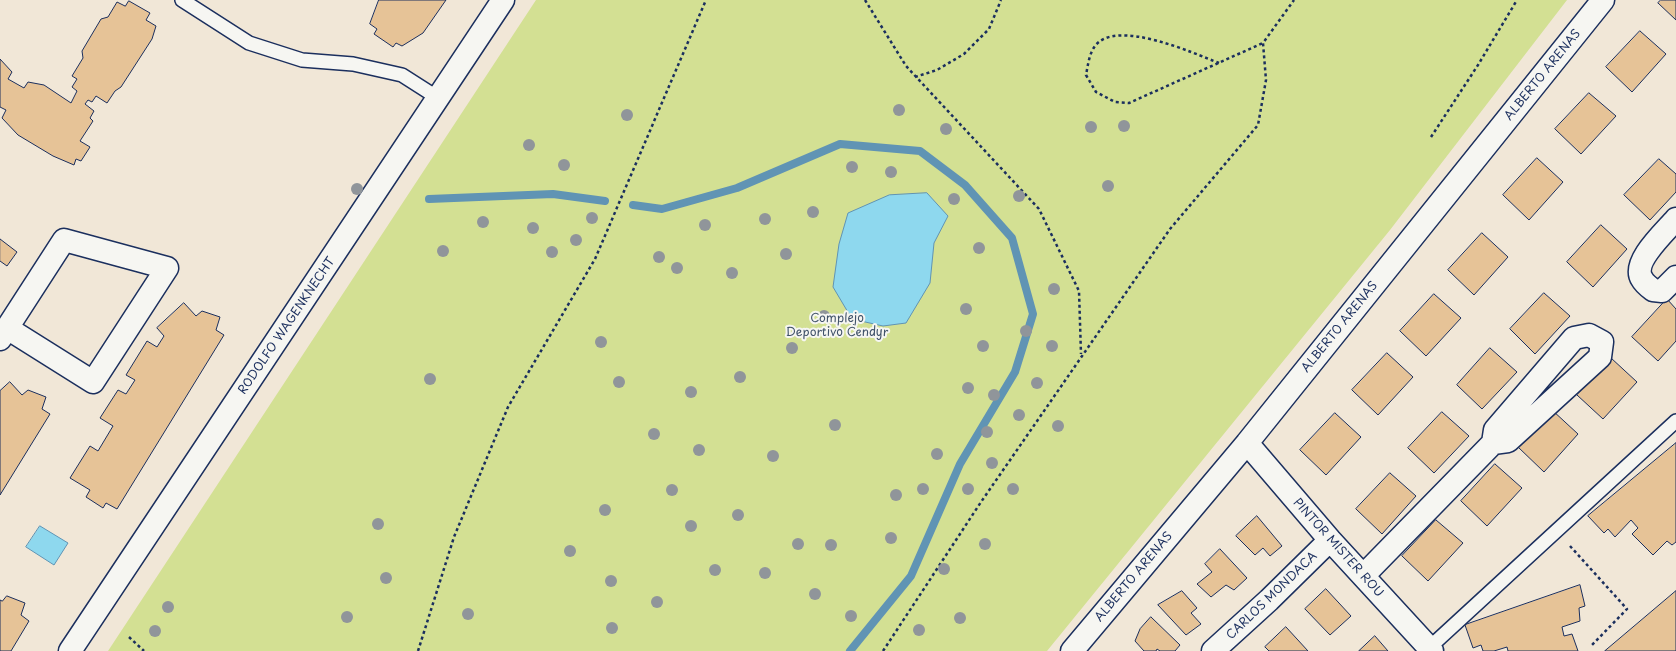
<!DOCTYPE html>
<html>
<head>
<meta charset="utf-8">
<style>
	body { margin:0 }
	canvas { display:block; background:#f1e7d7 }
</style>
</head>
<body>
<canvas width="1676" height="651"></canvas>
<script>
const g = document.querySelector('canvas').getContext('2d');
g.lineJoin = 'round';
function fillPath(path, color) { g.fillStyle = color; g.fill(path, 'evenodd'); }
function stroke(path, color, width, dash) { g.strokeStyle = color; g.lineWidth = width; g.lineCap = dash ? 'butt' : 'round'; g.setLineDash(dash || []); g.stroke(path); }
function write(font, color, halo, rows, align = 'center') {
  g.font = font + ' "Playpen Sans",sans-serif'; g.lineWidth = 4; g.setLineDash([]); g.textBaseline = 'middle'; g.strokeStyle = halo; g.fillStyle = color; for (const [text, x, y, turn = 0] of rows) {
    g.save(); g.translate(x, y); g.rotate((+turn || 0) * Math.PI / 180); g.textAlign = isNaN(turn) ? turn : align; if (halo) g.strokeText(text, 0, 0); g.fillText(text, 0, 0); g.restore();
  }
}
fillPath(new Path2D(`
	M536,0h1031l-177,230 -343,421h-939z`), '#d3e093');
const water = new Path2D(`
	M927,193l21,23 -14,27 -4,40 -24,40 -23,3 -31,-7 -19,-32 6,-43 9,-31 41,-18z
	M40,526l28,17 -14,22 -28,-18z`);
fillPath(water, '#8ed8ee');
stroke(water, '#6094b4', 1);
stroke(new Path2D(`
	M429,199l124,-5 52,7
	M633,205l29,4 75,-21 103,-44 80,7 45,34 47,53 21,76 -18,58 -55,92 -49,112 -61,75`), '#6094b4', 8);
const building = new Path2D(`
	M379,0h67l-23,33 -21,13 -6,-3 -3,4 -19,-13 3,-5 -7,-5z
	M1661,0h15v20l-18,-17z
	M129,1l21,12 -4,7 10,6 -4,13 -31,48 -6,4 -8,12 -11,-7 -4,6 -4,-2 -3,4 9,7 -4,7 3,3 -13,20 10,6 -9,14 -5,-2 -2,6 -21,-9 -35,-21 -16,-17 4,-8 -6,-3v-48l12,13 -4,7 16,9 4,-6 16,3 27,18 6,-12 -5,-4 5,-8 -5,-3 11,-18 -1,-7 19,-32 7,-2 9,-15 8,4z
	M1640,31l26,23 -34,38 -26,-25z
	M1589,93l27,23 -35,38 -26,-25z
	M1537,158l26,24 -34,38 -26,-25z
	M1659,159l17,15v18l-26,28 -26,-25z
	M1601,225l26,24 -34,38 -26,-25z
	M1482,233l26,24 -34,38 -26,-25z
	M0,239l17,13 -10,14 -7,-5z
	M1544,293l26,23 -35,38 -25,-25z
	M1434,294l27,24 -35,38 -26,-25z
	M1667,299l9,10v32l-18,20 -26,-24z
	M184,303l12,13 6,-5 18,6 -4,13 8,5 -107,174 -11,-6 -3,5 -17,-11 4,-7 -20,-12 20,-32 8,5 15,-25 -13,-8 18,-28 8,4 9,-14 -9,-5 21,-34 10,6 7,-11 -7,-8z
	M1490,348l27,24 -35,37 -25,-24z
	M1387,353l26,24 -35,38 -26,-25z
	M1611,358l26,24 -34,37 -26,-24z
	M10,382l12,13 6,-5 18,7 -4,12 8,5 -50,81v-104z
	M1552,410l26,24 -34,38 -26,-25z
	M1442,412l27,24 -35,37 -26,-25z
	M1335,413l26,24 -35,38 -26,-25z
	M1676,443v99l-4,3 -5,-4 -14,14 -21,-21 6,-6 -7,-8 -16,17 -7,-8 -4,4 -16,-17z
	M1495,464l27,24 -35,38 -26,-25z
	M1390,473l26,23 -34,38 -26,-25z
	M1257,516l25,30 -12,10 -7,-8 -8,7 -19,-19z
	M1436,520l27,23 -35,38 -26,-25z
	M1220,549l27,29 -13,12 -8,-5 -15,12 -14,-13 15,-12 -7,-8z
	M1580,585l5,21 -6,2 1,13 -18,6 2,9 8,-2 6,17h-70l-1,-4 -13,4h-11l-2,-6 -8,3 -8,-23z
	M1326,589l25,27 -21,19 -25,-26z
	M1182,591l15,17 -6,5 10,11 -15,11 -28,-30z
	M1676,591v60h-71z
	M7,596l18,7 -4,12 8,6 -18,30h-11v-51l2,1z
	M1151,617l29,28 -5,6h-15l-3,-2 -1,2h-12l-9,-10 5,-12z
	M1286,627l22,24h-39l-4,-4z
	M1375,636l13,15h-29z`);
fillPath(building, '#e6c397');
stroke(building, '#1b2f5e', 1);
const lane = new Path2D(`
	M182,0l67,43 53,17 51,4 49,11 36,23
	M1429,648l247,-227`);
const street = new Path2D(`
	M1676,219c-10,12 -45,43 -34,60 2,4 7,8 11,11l9,1 14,-14
	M0,339l64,-99 103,28 -74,114 -86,-54
	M1247,443l83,97 102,111
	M1363,576l130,-133 2,-13 79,-92 15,-3 13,7 -2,15 -92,84 -15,2
	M70,651l433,-651
	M1072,651l175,-208 356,-443
	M1213,651l56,-51 61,-60`);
stroke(lane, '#1b2f5e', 16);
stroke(street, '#1b2f5e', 25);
stroke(new Path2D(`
	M865,0l41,66 133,143 40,82 2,63
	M1219,63c-26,-10 -103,-45 -124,-17 -6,8 -7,19 -9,29l10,17 19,10 14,1 134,-60
	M915,77l22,-7 27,-16 25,-25 12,-29
	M1431,137l47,-72 39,-65
	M1570,546l57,63 -36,37
	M129,637l15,14
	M418,651l36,-114 54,-130 87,-148 111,-259
	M883,651l98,-149 189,-273 88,-104 8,-45 -3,-37 31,-43`), '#1b2f5e', 2.5, [3, 3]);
stroke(lane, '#f6f6f2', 13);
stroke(street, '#f6f6f2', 22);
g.fillStyle = '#90959a';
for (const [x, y] of [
	[899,110],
	[627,115],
	[1124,126],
	[1091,127],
	[946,129],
	[529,145],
	[564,165],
	[852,167],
	[891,172],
	[1108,186],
	[357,189],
	[1019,196],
	[954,199],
	[813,212],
	[592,218],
	[765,219],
	[483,222],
	[705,225],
	[533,228],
	[576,240],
	[979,248],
	[443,251],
	[552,252],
	[786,254],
	[659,257],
	[677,268],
	[732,273],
	[1054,289],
	[966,309],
	[824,316],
	[1026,331],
	[601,342],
	[983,346],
	[1052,346],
	[792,348],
	[740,377],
	[430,379],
	[619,382],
	[1037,383],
	[968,388],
	[691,392],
	[994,395],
	[1019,415],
	[835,425],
	[1058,426],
	[987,432],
	[654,434],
	[699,450],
	[937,454],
	[773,456],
	[992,463],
	[923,489],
	[968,489],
	[1013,489],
	[672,490],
	[896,495],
	[605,510],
	[738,515],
	[378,524],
	[691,526],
	[891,538],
	[798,544],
	[985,544],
	[831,545],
	[570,551],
	[944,569],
	[715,570],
	[765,573],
	[386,578],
	[611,581],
	[815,594],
	[657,602],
	[168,607],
	[468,614],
	[851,616],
	[347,617],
	[960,618],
	[612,628],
	[919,630],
	[155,631]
]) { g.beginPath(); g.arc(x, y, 6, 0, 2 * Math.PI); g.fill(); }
write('12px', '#1b2f5e', '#f6f6f2', [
	["ALBERTO ARENAS",1543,75,-51],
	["RODOLFO WAGENKNECHT",287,326,-56],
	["ALBERTO ARENAS",1340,327,-51],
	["PINTOR MISTER ROU",1338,548,48],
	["ALBERTO ARENAS",1134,577,-50],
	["CARLOS MONDACA",1272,596,-44]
]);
write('12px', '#405269', '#f6f6f2', [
	["Complejo",837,319],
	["Deportivo Cendyr",837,333]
]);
</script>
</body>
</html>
